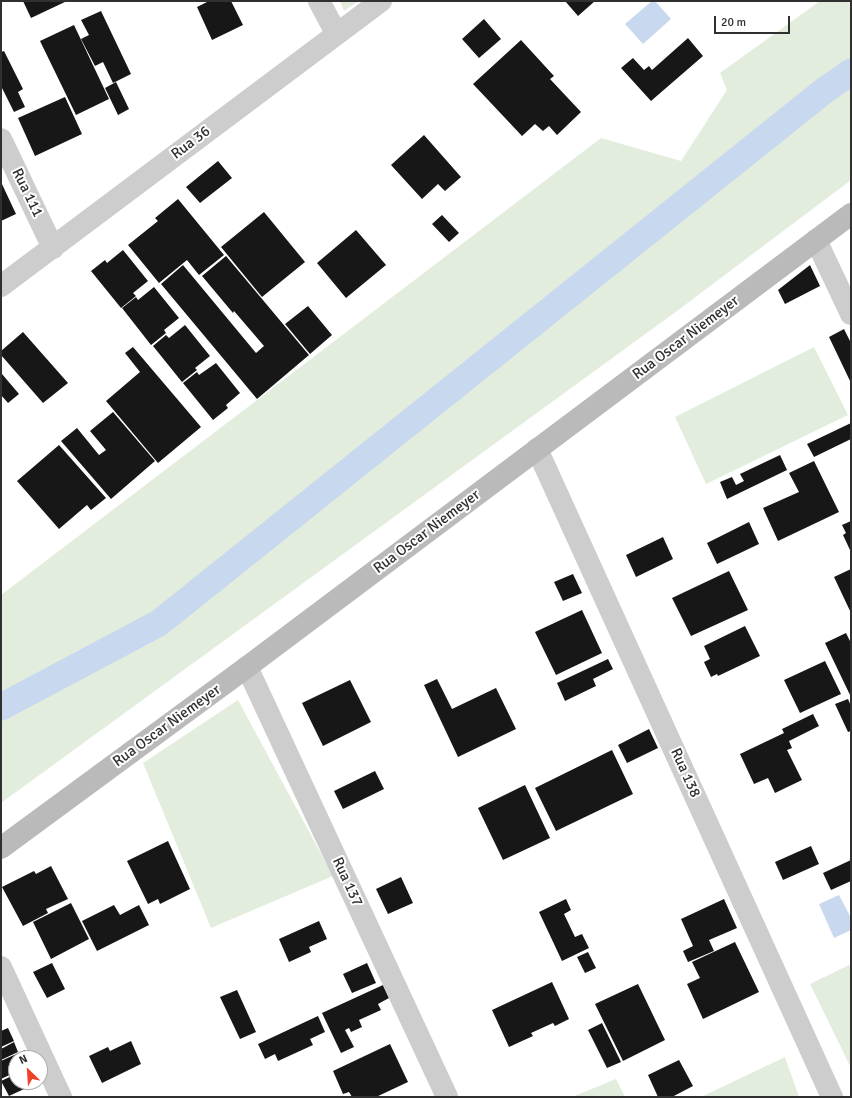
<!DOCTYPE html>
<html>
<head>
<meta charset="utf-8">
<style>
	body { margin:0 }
	#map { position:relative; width:852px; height:1098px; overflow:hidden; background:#fff; font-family:Signika,sans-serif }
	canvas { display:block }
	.frame { position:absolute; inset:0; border:2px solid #303030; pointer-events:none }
	.north { position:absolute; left:8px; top:1050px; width:40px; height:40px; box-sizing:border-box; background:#fff; border:1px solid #acacac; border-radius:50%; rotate:335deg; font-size:11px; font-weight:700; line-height:16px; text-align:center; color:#303030 }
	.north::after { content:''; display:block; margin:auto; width:14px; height:18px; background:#ee412a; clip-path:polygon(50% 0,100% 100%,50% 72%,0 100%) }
	.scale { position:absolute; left:714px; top:16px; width:76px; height:18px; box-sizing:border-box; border:2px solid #303030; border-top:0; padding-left:5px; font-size:12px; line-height:14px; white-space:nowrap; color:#303030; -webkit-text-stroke:3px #fff; paint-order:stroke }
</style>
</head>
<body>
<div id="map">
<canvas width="852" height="1098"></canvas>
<div class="frame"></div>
<div class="north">N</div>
<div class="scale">20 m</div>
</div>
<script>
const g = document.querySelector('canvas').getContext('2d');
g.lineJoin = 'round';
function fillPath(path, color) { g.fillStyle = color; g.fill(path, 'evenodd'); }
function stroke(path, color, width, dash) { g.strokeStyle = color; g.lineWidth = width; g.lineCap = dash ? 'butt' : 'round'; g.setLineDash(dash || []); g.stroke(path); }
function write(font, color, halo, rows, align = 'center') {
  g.font = font + ' Signika,sans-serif'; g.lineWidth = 4; g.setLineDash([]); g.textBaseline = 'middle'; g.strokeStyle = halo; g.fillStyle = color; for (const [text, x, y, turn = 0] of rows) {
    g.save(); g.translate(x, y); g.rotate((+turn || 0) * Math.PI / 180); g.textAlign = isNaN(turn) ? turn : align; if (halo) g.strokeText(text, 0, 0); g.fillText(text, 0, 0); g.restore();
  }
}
fillPath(new Path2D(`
	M340,1h19l-15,10z
	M820,1h31v179l-174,131 -676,492v-208l600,-457 80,23 46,-71 -7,-17z
	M814,347l34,68 -142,69 -31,-67z
	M238,700l95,176 -122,52 -68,-165z
	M851,964v104l-41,-84z
	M785,1057l14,40h-98z
	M616,1079l9,18h-53z`), '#e3eddd');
fillPath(new Path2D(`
	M652,1h3l16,18 -28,25 -18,-20z
	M839,895l12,23v12l-17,8 -15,-34z`), '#c8d8ee');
stroke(new Path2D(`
	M1,707l158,-84 666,-533 26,-18`), '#c8d8ee', 27);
fillPath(new Path2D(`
	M23,1h44l-36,17z
	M209,1h22l12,24 -31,15 -15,-33z
	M565,1h30l-17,15z
	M101,11l30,63 -18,9 -10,-21 -8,4 -14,-27 8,-4 -8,-15z
	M484,19l17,20 -22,19 -17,-19z
	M74,25l35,74 -33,16 -36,-74z
	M688,38l15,18 -52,45 -30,-33 12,-10 11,12 5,-4 3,4z
	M521,40l33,36 -4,3 31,33 -24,23 -8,-9 -6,5 -8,-7 -13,12 -49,-52z
	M4,51l19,38 -5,3 7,15 -11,5 -13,-26v-34z
	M116,82l13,27 -11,6 -13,-27z
	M65,97l17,37 -47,22 -17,-38z
	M424,135l37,42 -16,14 -7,-7 -16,15 -31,-34z
	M218,161l14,17 -32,25 -14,-16z
	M1,182l15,32 -15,7z
	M178,199l46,56 -25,20 -12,-15 -28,23 -31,-38 30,-24 -3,-3z
	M264,212l41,50 -43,35 -41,-50z
	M442,215l17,18 -10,9 -17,-18z
	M356,230l30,35 -40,33 -29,-35z
	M123,250l25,31 -15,12 3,3 -15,12 -30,-37 14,-11 2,3z
	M226,256l83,99 -52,44 -96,-115 22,-19 73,88 8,-7 -30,-35 -1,2 -31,-37z
	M810,265l10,21 -35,18 -7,-14z
	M154,287l25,31 -15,12 2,3 -15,12 -29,-37 14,-11 2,3z
	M308,306l24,29 -22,19 -25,-30z
	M185,325l25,31 -15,12 2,2 -15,12 -29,-36 13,-11 3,3z
	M844,329l7,14v40l-22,-46z
	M23,332l45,51 -25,20 -42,-48v-4z
	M133,347l68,80 -43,36 -52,-62 34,-29 -15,-19z
	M216,363l24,30 -14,12 2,3 -15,12 -30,-37 14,-11 2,3z
	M2,374l17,20 -11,9 -7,-8z
	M113,412l42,49 -44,38 -50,-58 16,-13 22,27 7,-5 -16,-19z
	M851,423v16l-37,18 -7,-13z
	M59,445l47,53 -15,12 -4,-5 -28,24 -42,-48z
	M780,455l7,15 -60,29 -7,-17 12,-5 4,8 8,-4 -4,-7z
	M814,461l25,51 -61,29 -15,-33 36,-16 -10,-19z
	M851,521v29h-1l-7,-15 3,-2 -4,-8z
	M749,522l10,22 -42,20 -10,-21z
	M663,537l10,22 -37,18 -10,-22z
	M851,569v44l-17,-36z
	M729,571l19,39 -57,26 -19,-38z
	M573,574l9,19 -19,8 -9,-19z
	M582,610l20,43 -46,22 -21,-43z
	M745,626l15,30 -42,20 -1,-2 -6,3 -7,-15 6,-3 -6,-13z
	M846,633l5,10v54l-26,-54z
	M608,659l5,10 -20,10 3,7 -31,15 -8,-18z
	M825,661l16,33 -41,19 -16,-33z
	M437,679l15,30 44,-21 20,41 -58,28 -34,-72z
	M350,680l21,42 -48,24 -21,-43z
	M848,699l3,7v25l-3,1 -13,-28z
	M813,714l6,12 -30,15 3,7 -5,2 15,30 -27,13 -7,-15 -14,6 -14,-30 44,-21 -2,-4z
	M649,729l9,19 -31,15 -9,-18z
	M612,750l21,44 -77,37 -21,-43z
	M375,771l9,18 -41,20 -9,-18z
	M525,785l25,53 -47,22 -25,-52z
	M168,841l22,48 -30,15 -2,-5 -10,5 -21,-43z
	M811,846l8,18 -36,16 -8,-18z
	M851,860v21l-20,9 -8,-17z
	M51,866l17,33 -22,10 2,4 -25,13 -21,-39 32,-16 2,3z
	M401,877l12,26 -25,11 -12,-25z
	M566,899l5,11 -7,4 11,23 7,-3 7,14 -27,13 -23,-49z
	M724,899l13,29 -28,12 5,11 -26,11 -5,-11 10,-5 -12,-27z
	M71,903l18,36 -38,20 -18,-37z
	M114,905l6,10 19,-10 10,20 -52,26 -15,-30z
	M319,921l8,18 -18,8 2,5 -22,10 -10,-23z
	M735,942l24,50 -56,27 -16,-35 13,-6 -8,-16z
	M588,952l8,16 -11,5 -8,-16z
	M52,963l13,26 -18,9 -14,-26z
	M367,963l9,20 -24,10 -9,-19z
	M552,982l17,37 -14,7 -2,-3 -22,10 2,3 -24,11 -17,-37z
	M638,984l27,56 -42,21 -28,-57z
	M383,985l6,13 -11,6 3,6 -22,10 3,7 -11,5 -2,-4 -4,2 9,17 -13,6 -19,-40z
	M237,990l19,42 -16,7 -20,-42z
	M318,1016l7,16 -15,7 3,6 -35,16 -3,-7 -10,5 -7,-15z
	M602,1023l19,39 -14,6 -19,-38z
	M8,1028l6,13 -13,6v-16z
	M131,1041l10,23 -39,19 -13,-27 19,-9 2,4z
	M14,1042l4,10 -17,8v-11z
	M390,1044l18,38 -32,15h-24l-3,-5 -6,2 -10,-23z
	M25,1050l4,8h-13v14l-15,7v-18z
	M679,1060l14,26 -21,11h-14l-10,-22z
	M16,1074v8h23l-30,14 -8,-15z`), '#171717');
stroke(new Path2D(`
	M319,1l17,32
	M1,139l52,109
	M816,240l35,74
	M1,286l380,-285
	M537,449l295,648
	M247,667l200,430
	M1,967l60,130`), '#cdcdcd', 22);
stroke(new Path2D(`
	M1,848l246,-181 604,-453`), '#bababa', 22);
write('15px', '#303030', '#fff', [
	["Rua 36",191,143,-37],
	["Rua 111",27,193,64],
	["Rua Oscar Niemeyer",686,338,-37],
	["Rua Oscar Niemeyer",427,532,-37],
	["Rua Oscar Niemeyer",167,726,-36],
	["Rua 138",685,773,66],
	["Rua 137",347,882,65]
]);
</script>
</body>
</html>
